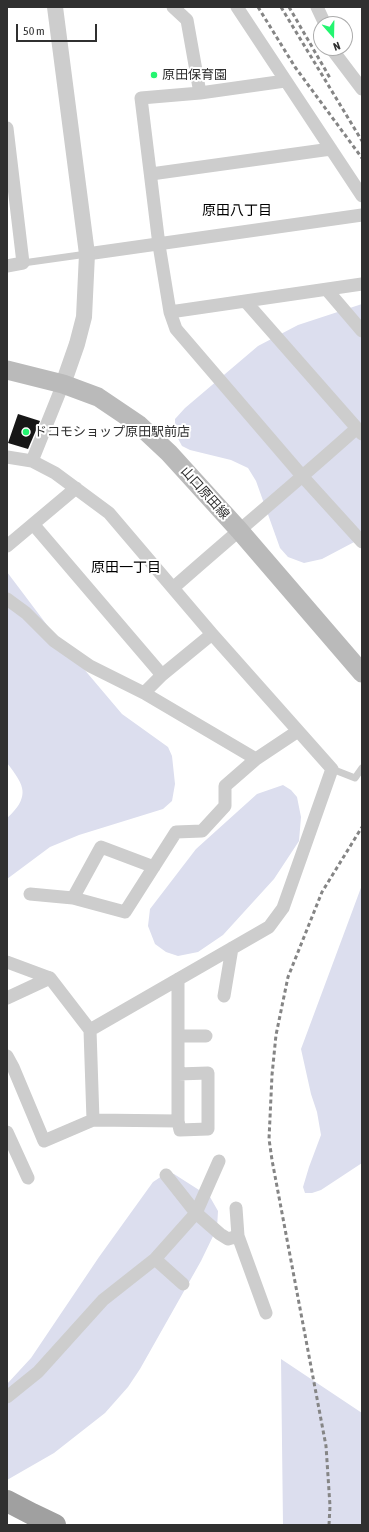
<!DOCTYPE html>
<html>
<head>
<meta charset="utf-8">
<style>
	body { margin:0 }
	#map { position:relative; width:369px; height:1532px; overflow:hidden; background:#fff; font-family:"Asap Condensed",sans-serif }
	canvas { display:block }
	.frame { position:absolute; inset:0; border:8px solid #303030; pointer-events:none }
	.north { position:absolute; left:313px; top:16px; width:40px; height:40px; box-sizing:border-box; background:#fff; border:1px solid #acacac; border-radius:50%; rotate:160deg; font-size:11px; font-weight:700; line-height:16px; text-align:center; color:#303030 }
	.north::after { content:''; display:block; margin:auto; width:14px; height:18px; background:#23f570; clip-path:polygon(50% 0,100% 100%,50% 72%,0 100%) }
	.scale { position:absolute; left:16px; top:24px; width:81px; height:18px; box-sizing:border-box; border:2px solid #303030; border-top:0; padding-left:5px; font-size:12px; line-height:14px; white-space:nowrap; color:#303030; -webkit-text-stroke:3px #fff; paint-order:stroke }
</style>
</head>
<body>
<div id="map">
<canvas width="369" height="1532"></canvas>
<div class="frame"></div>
<div class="north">N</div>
<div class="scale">50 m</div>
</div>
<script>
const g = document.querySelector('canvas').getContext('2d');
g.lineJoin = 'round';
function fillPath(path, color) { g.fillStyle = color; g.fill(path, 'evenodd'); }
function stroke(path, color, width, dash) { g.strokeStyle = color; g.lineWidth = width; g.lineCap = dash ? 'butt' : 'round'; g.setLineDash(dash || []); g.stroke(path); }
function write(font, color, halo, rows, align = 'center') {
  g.font = font + ' "Asap Condensed","Noto Sans JP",sans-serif'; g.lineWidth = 4; g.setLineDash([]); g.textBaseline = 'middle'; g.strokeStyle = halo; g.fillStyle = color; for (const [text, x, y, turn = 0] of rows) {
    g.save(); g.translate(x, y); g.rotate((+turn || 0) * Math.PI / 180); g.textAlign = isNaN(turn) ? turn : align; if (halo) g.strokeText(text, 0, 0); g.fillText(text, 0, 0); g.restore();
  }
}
fillPath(new Path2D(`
	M362,304v231l-4,5 -36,19 -18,4 -16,-6 -8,-9 -24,-67 -8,-13 -17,-8 -41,-10 -8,-4 -7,-13v-14l10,-11 73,-62 40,-21z
	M7,572l43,57 72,85 46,33 4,9 3,28 -3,17 -9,8 -84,26 -29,12 -43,32v-61c8,-7 18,-18 15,-30 -1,-7 -11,-20 -15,-25z
	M283,785l8,5 6,7 4,20 -2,24 -25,38 -51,56 -25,17 -20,4 -12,-4 -11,-8 -7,-18 2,-17 46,-60 61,-55z
	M362,885v278l-41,27 -9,3h-7l-2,-6 6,-20 12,-32 -4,-23 -6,-18 -10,-45z
	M174,1174l36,23 8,14 -1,17 -16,33 -61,108 -12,18 -23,26 -51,40 -47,27v-96l24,-26 68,-101 54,-75 9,-6z
	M281,1359l81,54v112h-79z`), '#dcdeee');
fillPath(new Path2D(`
	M18,414l22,7 -12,28 -20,-6z`), '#171717');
stroke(new Path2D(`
	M23,263l64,-9
	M332,769l23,9 7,-10`), '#cdcdcd', 7);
stroke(new Path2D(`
	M173,7l14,13 13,73
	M237,7l125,189
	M317,7l8,17
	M333,48l1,4 28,37
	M285,81l-85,12 -59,5 18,147 11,67 6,17 127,148 59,65
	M7,128l16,135 -16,3
	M151,174l180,-25
	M87,254l275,-39
	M327,290l35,41
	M246,302l116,132
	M170,312l192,-28
	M7,457l25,4 23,12 54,40 103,121 120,135 -49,139 -14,19 -179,103 -40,-52 -43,20
	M32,461l31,-77
	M33,524l129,151
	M7,546l69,-58
	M173,588c61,-54 124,-106 184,-160
	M7,599l19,14 28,28 36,25 54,27 112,66
	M144,693l18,-18 50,-41
	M30,894l43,4 52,14 51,-80 26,-1 23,-25v-20l31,-27 42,-28
	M73,898l28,-51 53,20
	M7,962l43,16
	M224,996l8,-48
	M90,1030l3,90
	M178,1036h28
	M7,1056l6,11 31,74 49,-21 85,1v-142
	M178,1074l30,-1v56l-28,1 -2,-9
	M7,1132l21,46
	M219,1161l-23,52 24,21 8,5 10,-3 -2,-28
	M238,1236l28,77
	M155,1259l41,-46 -30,-38
	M7,1397l31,-25 65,-72 52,-41 28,25`), '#cdcdcd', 13);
stroke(new Path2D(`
	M55,7l32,247 -3,63 -7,27 -14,40`), '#cdcdcd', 16);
stroke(new Path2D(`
	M7,370l56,14 35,13 40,27 31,29 70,77 123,143`), '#bababa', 19);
stroke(new Path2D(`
	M7,1501l25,13 23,11`), '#a0a0a0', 22);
stroke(new Path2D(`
	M258,7l37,60 67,91
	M281,7l81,134
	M289,7l41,71
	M329,1525l1,-19 -4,-60 -54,-286 -3,-21 3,-64 4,-40 12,-58 34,-85 40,-65`), '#858585', 3, [4, 3]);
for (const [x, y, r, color] of [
	[154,75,4,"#23f570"],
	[26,432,4,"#23f570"]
]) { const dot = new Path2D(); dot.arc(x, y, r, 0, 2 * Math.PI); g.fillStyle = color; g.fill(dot); stroke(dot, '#fff', 1.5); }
write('13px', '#303030', '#fff', [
	["原田保育園",162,75],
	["ドコモショップ原田駅前店",34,432]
], 'left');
write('13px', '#303030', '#fff', [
	["山口原田線",205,493,48]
]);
write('14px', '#000', '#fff', [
	["原田八丁目",237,211],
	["原田一丁目",126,568]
]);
</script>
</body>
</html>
